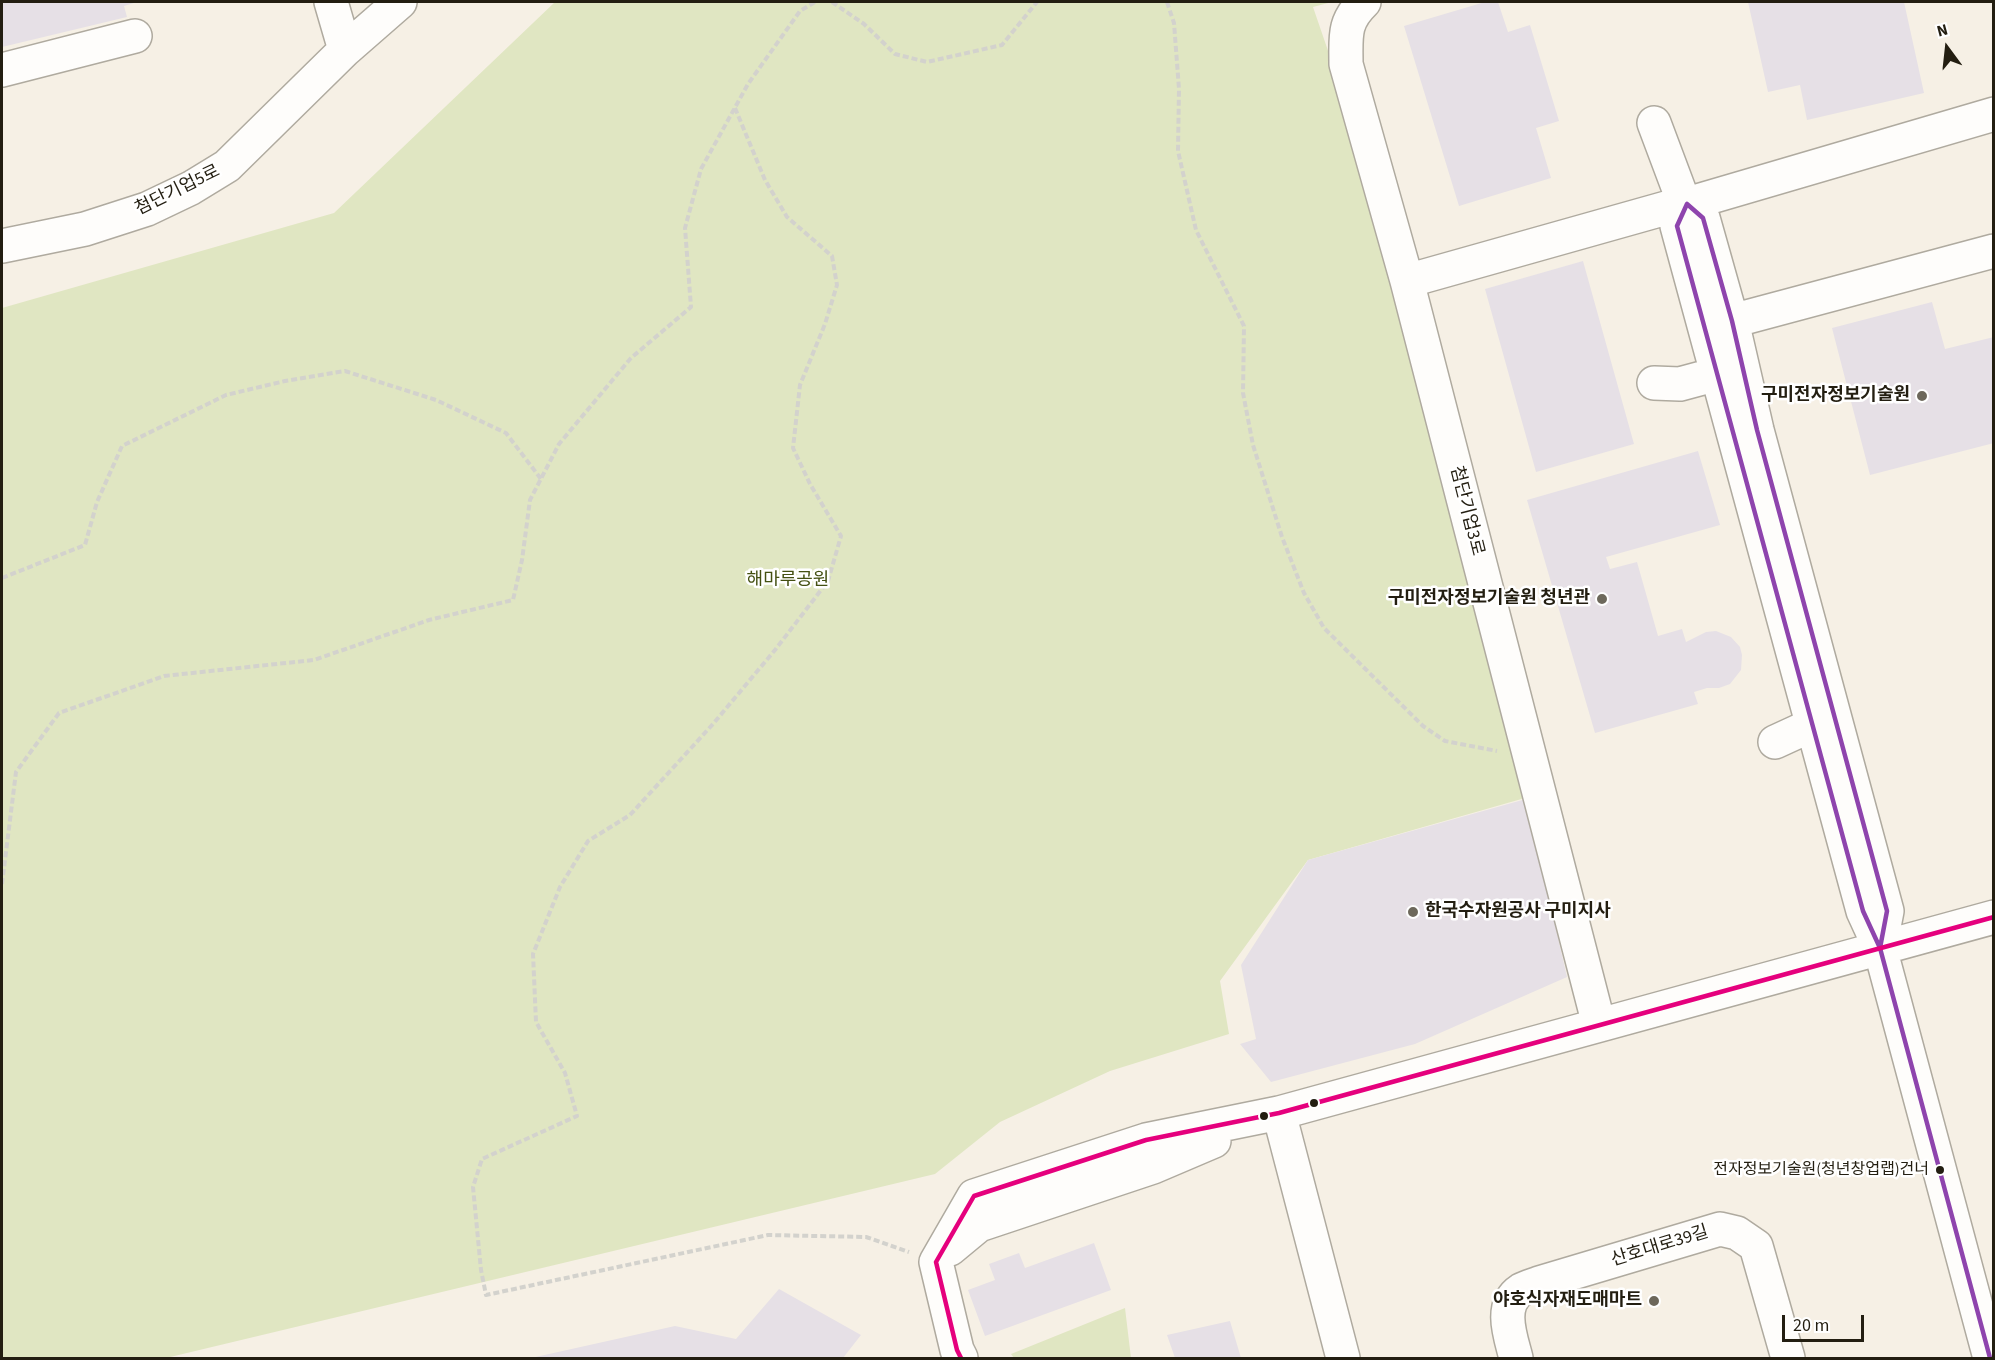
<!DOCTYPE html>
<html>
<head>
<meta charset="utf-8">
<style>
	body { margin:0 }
	#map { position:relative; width:1995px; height:1360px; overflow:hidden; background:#f6f0e5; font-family:"Source Sans 3",sans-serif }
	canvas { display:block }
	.frame { position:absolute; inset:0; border:3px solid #231e11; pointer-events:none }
	.north { position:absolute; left:1917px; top:18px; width:60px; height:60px; -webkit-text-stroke:4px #fff; paint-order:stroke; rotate:345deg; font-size:16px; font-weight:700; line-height:24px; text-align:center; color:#231e11 }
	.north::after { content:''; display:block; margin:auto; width:21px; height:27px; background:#231e11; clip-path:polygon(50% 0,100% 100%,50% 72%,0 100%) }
	.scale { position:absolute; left:1782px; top:1315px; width:82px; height:27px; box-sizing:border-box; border:3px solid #231e11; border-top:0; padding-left:8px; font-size:18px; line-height:21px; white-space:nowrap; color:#231e11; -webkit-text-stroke:4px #fff; paint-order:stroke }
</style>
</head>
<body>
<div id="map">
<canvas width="1995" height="1360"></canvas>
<div class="frame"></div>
<div class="north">N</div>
<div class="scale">20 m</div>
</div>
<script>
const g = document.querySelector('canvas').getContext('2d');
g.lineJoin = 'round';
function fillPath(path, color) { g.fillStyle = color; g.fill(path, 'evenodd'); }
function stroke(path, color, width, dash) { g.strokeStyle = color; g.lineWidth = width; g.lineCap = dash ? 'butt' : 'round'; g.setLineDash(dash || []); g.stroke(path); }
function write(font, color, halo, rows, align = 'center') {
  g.font = font + ' "Source Sans 3","Noto Sans KR",sans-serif'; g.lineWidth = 5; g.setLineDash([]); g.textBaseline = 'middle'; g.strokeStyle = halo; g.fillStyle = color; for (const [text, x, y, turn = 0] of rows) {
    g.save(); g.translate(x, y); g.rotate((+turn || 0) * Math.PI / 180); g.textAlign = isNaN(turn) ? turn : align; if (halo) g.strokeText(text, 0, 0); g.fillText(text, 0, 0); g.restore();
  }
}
fillPath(new Path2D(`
	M555,2h777l-19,5 94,274 118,517 -217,62 -88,121 9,53 -119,37 -110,51 -65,52 -769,184h-164v-1050l332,-95z
	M1125,1308l6,50h-117l-3,-4z`), '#e0e6c2');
fillPath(new Path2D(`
	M2,2h135l-13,4 3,11 -125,30z
	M1485,2h13l10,30 22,-7 29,96 -23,7 15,50 -92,28 -55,-180z
	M1748,2h156l20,91 -117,27 -7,-35 -32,7z
	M1583,261l51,183 -98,28 -51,-183z
	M1932,302l13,47 49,-12v106l-124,32 -38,-147z
	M1698,451l22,74 -114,32 4,12 27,-7 21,74 24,-7 4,13 20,-10 10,-1 15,6 9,10 2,8 -1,15 -11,14 -11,4h-12l-13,4 4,12 -103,29 -68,-233z
	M1526,799l41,178 -152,67 -144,38 -31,-38 16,-5 -15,-74 67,-105z
	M1094,1243l17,47 -126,46 -17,-46 27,-10 -6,-16 30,-11 6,15z
	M779,1289l82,46 -18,23h-312l144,-32 61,13z
	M1230,1321l11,37h-66l-8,-23z`), '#e6e0e6');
const minor = new Path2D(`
	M331,2l14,48
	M1364,2c-21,20 -18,35 -18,62l61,217 192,744
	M2,70l133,-34
	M1654,123l30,80
	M2,246l83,-17 62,-20 44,-21 36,-22 118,-116 55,-48
	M1407,281l277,-78 3,1 307,-90
	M1732,321l262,-70
	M1654,383l26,1 37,-10
	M1775,742l37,-17 20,-6
	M1880,948l7,-37 -130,-481 -25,-109 -29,-103 -16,-14 -10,22 186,685 17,37 110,410
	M1279,1113l64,245
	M950,1249l29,-24 174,-58 61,-26
	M961,1358l-4,-8 -21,-88 38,-66 172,-56 133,-27 715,-196
	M1516,1358c-5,-20 -18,-53 5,-68 5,-3 13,-5 18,-7l181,-54 17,4 19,13 32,112`);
stroke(minor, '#afaa9f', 36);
stroke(new Path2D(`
	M832,2l32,22 31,30 32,8 75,-17 35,-43
	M1167,2l7,21 5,66 -1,62 18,79 48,96 -1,67 10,52 29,92 22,56 20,35 99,98 22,15 52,10
	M735,108l30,72 22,37 45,39 5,29 -12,39 -25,61 -7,63 17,36 31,52 -13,45 -53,69 -62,74 -83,91 -42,26 -28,46 -27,67 3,68 29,51 12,43 -95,43 -9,28 8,83 5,25 282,-60 98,2 43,15
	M2,578l83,-33 12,-43 25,-56 104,-51 59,-14 60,-10 91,29 70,33 35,46
	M2,884l14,-112 43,-59 105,-37 150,-16 115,-40 84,-20 9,-40 8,-60 29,-56 72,-86 60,-51 -6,-79 16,-59 47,-85 52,-73 15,-9`), '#d3d2cd', 4, [6, 3]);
stroke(minor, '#fefdfb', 33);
stroke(new Path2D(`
	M1880,948l7,-37 -130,-481 -25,-109 -29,-103 -16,-14 -10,22 186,685 17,37 110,410`), '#8e44ad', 4.5);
stroke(new Path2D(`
	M961,1358l-4,-8 -21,-88 38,-66 172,-56 133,-27 715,-196`), '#e5007d', 4.5);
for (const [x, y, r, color] of [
	[1922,396,6,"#6d685b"],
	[1602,599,6,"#6d685b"],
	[1413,912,6,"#6d685b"],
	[1314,1103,5,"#231e11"],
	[1264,1116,5,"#231e11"],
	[1940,1170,5,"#231e11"],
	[1654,1301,6,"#6d685b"]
]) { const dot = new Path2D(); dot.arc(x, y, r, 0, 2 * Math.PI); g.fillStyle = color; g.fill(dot); stroke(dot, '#fff', 2); }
write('16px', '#231e11', '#fff', [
	["전자정보기술원(청년창업랩)건너",1929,1170]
], 'right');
write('18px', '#231e11', '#fff', [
	["첨단기업5로",178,191,-26],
	["첨단기업3로",1466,511,76],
	["산호대로39길",1660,1247,-17]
]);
write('bold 18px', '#231e11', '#fff', [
	["구미전자정보기술원",1910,396],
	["구미전자정보기술원 청년관",1590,599],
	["한국수자원공사 구미지사",1425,912,"left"],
	["야호식자재도매마트",1642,1301]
], 'right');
write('18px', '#445012', '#fff', [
	["해마루공원",788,581]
]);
</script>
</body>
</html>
